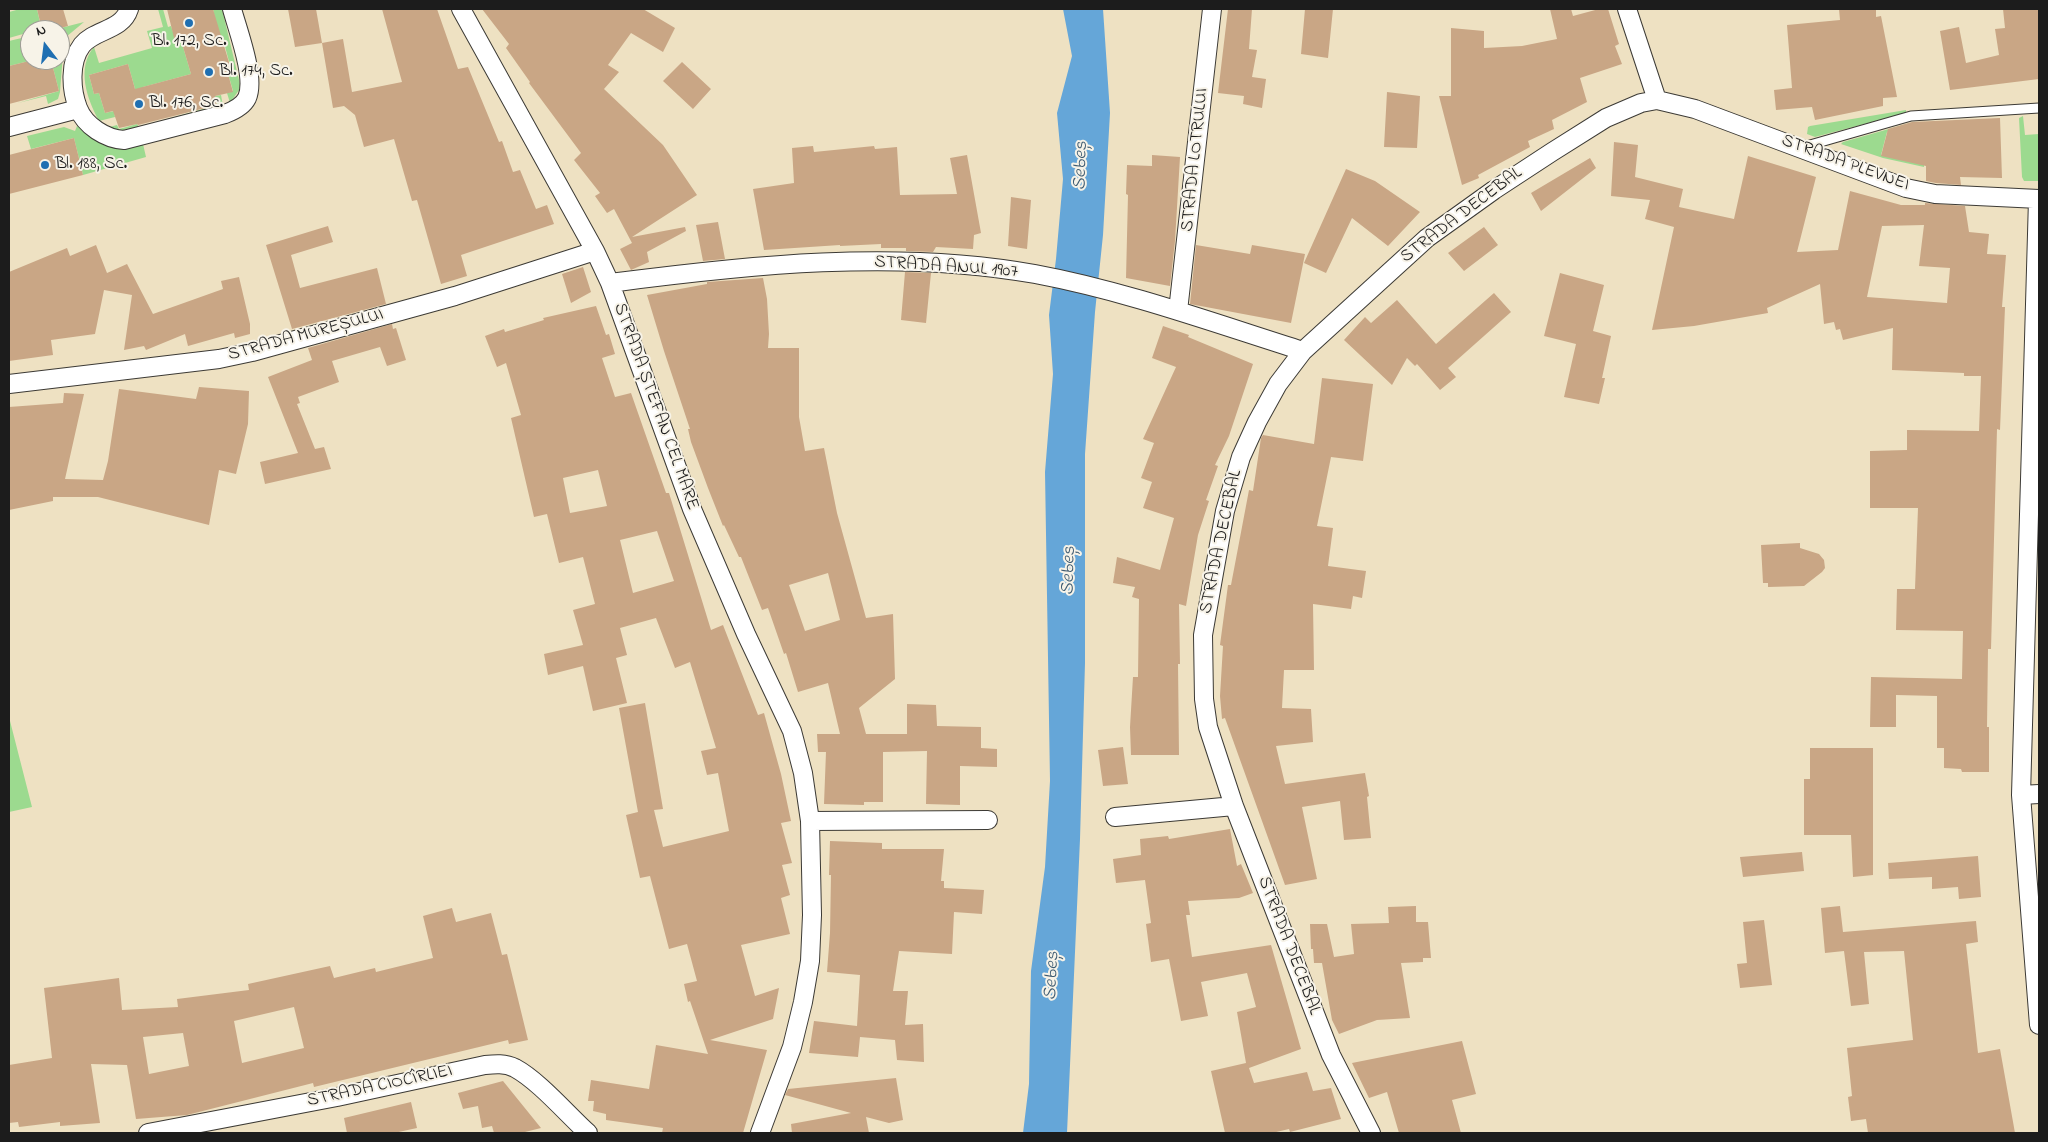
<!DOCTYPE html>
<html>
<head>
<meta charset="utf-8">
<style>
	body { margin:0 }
	#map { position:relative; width:2048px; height:1142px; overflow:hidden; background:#eee1c2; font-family:"Indie Flower",sans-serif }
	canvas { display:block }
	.frame { position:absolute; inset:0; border:10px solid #1c1c1c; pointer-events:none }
	.north { position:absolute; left:20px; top:20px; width:50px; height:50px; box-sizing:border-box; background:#f7f3e8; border:1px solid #9f9d96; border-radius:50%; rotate:345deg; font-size:14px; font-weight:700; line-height:20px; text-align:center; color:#1c1c1c }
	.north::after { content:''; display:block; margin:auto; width:18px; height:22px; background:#1f6fb2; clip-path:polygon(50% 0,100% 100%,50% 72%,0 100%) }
</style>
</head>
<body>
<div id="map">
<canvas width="2048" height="1142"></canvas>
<div class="frame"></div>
<div class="north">N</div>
</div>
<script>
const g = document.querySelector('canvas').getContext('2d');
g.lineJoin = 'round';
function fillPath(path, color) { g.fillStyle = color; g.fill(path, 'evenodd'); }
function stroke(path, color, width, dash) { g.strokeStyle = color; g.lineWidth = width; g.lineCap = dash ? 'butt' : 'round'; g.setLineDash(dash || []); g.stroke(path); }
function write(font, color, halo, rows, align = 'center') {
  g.font = font + ' "Indie Flower",sans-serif'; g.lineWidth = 4; g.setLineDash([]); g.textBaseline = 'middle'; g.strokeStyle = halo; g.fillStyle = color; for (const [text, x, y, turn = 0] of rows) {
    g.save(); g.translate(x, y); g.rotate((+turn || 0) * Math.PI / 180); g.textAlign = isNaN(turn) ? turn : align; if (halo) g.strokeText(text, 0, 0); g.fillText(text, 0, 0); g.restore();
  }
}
fillPath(new Path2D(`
	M20,9h17l4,18 11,-2 1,5 31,-8 -18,15 -6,-3v-4h-30v2l-21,6v-26z
	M158,9h5l5,18 3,-1 5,15 5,-1 10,34 -48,13 -6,9 -9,-32 -39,11 5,19 5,-1 6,20 9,-2 1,6 -16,4c-12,-22 -23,-53 -5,-74l5,16 53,-15 -5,-17 16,-4z
	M213,9h9l18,75 -1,6 -9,13 -3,-10 6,-2 -6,-21 4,-1 -8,-30 -4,1z
	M30,36v24h3l-24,6v-25z
	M60,39l4,2 -4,51 -2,7 -10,5 -2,-8 -28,7 41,-12 -8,-31h9z
	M221,95l2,11 -98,27 -19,-5 11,-3 2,4 18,-5 2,3 78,-22 -2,-9z
	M1906,110v3l-91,24 -8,-3 1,-7 2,-1z
	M2023,116l2,19 14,-1v47h-15l-2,-4 -3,-59z
	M1925,120l-1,47 -41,-9 -42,-14 2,-2 67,-19 -23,9 -6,23 43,-17z
	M77,126l14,7 52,11 3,13 -63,18 -9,-37 -43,11 -4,-13 37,-9 11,4z
	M9,717l23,90 -23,5z`), '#9cda8f');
fillPath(new Path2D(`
	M1063,9h40l7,104 -7,122 -8,77 -10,142v209l-5,176 -13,294h-44l6,-49 2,-113 14,-104 5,-86 -5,-309 8,-98 -4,-59 7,-56 7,-80 -6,-66 15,-57z`), '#65a6d8');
fillPath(new Path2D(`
	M37,9h26l5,17 -15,4h-11z
	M167,9h46l18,60 -4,1 6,22 -18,4 2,9 -79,20 -1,-1 -18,4 -6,-17 -8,2 -6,-20 -5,1 -5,-19 39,-11 7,25 56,-15 -10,-34 -6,2z
	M288,9h28l6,34 -27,4z
	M382,9h55l21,60 10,-2 31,75 3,-1 11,31 7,-2 16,39 11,-4 7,19 -93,31 6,21 -26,8 -24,-84 -5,1 -18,-62 -30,8 -9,-32 -11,-9 -11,2 -11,-65 21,-4 9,53 50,-10z
	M482,9h161l32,19 -12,24 -32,-19 -23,32 11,7 -15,17 59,56 34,50 -65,42 53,-10 1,4 -39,21 2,10 -18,8 -11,-21 12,-6 -18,-34 -7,4 -12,-17 5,-3 -26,-33 7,-7 -52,-70 1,-1 -24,-34 3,-4z
	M1228,9h24l-3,40 8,1 -5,27 14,2 -4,29 -19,-4 1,-8 -26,-3z
	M1305,9h28l-5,49 -27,-4z
	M1550,9h21l2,7 26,-7h9l11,35 -4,2 7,18 -42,14 7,24 -35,18 2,9 -26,12 2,6 -52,28 1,3 -17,7 -23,-89h12v-68l33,3v17l38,-2 35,-7z
	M1839,9h37v8l5,-1 16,81 -14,1v8l-68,14 -3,-13 -36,3 -2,-20 18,-2 -5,-63 53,-5z
	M2003,9h36v70l-89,11 -10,-59 19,-4 7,36 33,-8 -4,-26 10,-1z
	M33,60h18l8,31 -50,13v-38z
	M682,62l29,27 -18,20 -30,-28z
	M1387,92l33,4 -3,52 -33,-1z
	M2000,118l2,60 -42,-1 1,8 -25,-2 -10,-2v-15l-45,-10 7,-27 24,-7z
	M74,138l9,37 -74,19v-39z
	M1614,142l24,3 -3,32 48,12 -4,18 55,12 14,-63 68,21 -19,75 41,-2 12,-59 51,14h24v-2l40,3 4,26 20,2 -2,20 19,1 -4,52h3l-5,123 -3,-1 -6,220h-3l-1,78h2v45h-27l-1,-3 -17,-1v-20h-7v-52l-41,-1v32h-26l1,-50 91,2 1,-48 -67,-1 1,-41h18l3,-81h-48v-57l37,-1v-20l72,1 2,-55h-17v-3l-72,-3 1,-42 -50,12 -3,-11 -4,1 -2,-8 -10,2 -4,-40 -53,24 1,5 -74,13 -42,4 22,-103 -29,-8 5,-19 -39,-4zM1924,225l-5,41 31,2 -3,35 -80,-6 15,-71z
	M813,146l1,6 60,-6 1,3 22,-2 3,48 57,-1 -7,-36 17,-3 14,78 -7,2 -1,14 -37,-2 -3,5 -27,-1v-3h-25v-4l-41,2v-1l-76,5 -11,-61 41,-6 -2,-35z
	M1152,155l28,2 -5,84 -5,45 -44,-8 2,-83 -2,-1 1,-29 25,1z
	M1590,158l6,10 -55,43 -10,-18z
	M1346,169l29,12 45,31 -32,34 -36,-28 -26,55 -22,-10z
	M1011,197l20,3 -4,49 -19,-3z
	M718,222l7,37 -22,2 -7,-36z
	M328,226l5,16 -42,13 9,33 77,-20 9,36 -94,25 -26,-84z
	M1484,227l14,18 -34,26 -16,-18z
	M96,245l11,28 20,-9 26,50 70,-25 -2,-8 18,-4 11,47v10l-15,4 -1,-5 -46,13 -3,-12 -39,16 -2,-4 -20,4 8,-55 -28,-5 -9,44 -44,6 2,15 -44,6v-89l58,-24 3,8z
	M1196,245l54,9 2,-9 53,9 -14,69 -101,-19z
	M583,267l8,25 -20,11 -9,-29z
	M905,272l26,1 -5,50 -25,-3z
	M1560,273l44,12 -11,46 18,5 -9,42h3l-6,26 -35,-7 12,-53 -32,-8z
	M763,278l4,21 2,35 -1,14h31v69l6,34 19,-3 13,65 29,105 27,-4 2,65 -36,29 7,26h41v-30l29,1 1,21 44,1v21l16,1v18l-37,-1v39l-34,-1 1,-53 -44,1v50h-19v3l-40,-1 2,-52h-8l-1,-18h23l-12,-51 -30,9 -12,-39 -2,1 -16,-46 -6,2 -21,-53h-2l-15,-32 -1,1 -15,-38 -17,-46 -3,-13h2l-26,-78 -17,-56 60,-11v-2zM828,573l12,47 -35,11 -16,-46z
	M1494,293l17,19 -63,56 8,9 -16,13 -23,-26 -2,2 -8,-8 -15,27 -48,-45 21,-23 6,6 26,-23 39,44z
	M596,306l10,29 3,-1 6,20 -13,4 13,39 16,-4 35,100h3l42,137 12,-5 35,90 6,-2 17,61 10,47 -10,2 11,40 -10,2 8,30 -9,3 9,36 -49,11 14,51 24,-8 -6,31 -63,21 57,10 -24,83h-81l1,-5 -57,-8v-6l-13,-3 1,-10h-6l3,-21 58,9 7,-44 52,9 -18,-53 -2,1 -4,-18 13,-3 -10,-37 -18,5 -19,-73 -10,2 -14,-63 12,-3 -19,-104 26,-5 18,106 -9,1 9,37 66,-16 -11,-58 -11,2 -6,-24 15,-3 -26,-86 -15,6 -19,-50 -36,10 7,27 -11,3 11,45 -34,8 -10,-45 -35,9 -4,-21 39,-9 -10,-35 22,-6 -12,-47 -24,6 -12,-49 -13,3 -23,-99 10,-3 -15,-52 -9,4 -12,-31 19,-7 1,3 39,-12 -1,-2zM598,470l9,36 -37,7 -7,-35zM657,531l17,50 -41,12 -13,-53z
	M392,324l1,5 3,-1 10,32 -19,6 -7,-19 -48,14 7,21 -41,15 2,6 -3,1 18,45 9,-2 7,22 -66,15 -5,-22 38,-9 -30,-76 44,-17 -4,-12z
	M1163,326l26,9 -1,2 65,27 -24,72 -14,29 3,1 -12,34 3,1 -11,34 -12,71 -7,-2 1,60h-2l1,91h-48l-1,-28 3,-50h5l1,-78 -7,-2 3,-10 -22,-4 4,-26 43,13 14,-52 -31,-10 9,-26 -11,-4 13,-35 -11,-4 33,-72 -24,-9z
	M1322,378l51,6 -10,77 -32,-4 -14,69 16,2 -5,38 38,5 -4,27 -9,-2 -2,13 -38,-5 1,66h-30l-2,38 29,1 2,33 -37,4 9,38 80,-11 4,23 -2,1 4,41 -27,2 -4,-39 -38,6 15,72 -32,6 -60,-167 -3,1 -2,-23 3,-50 -3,-1 8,-60h3l18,-95 4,1 8,-53 2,-3 51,9z
	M199,387l50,4 -1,33 -12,50 -17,-4 -10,55 -111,-28h-45v4l-44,9v-103l54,-4 1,-10 20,1 -19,85 38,1 5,-19 11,-72 77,10z
	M1800,543v5l19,6 5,6 1,8 -3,4 -18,14 -36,1v-4h-5l-2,-38z
	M1123,747l5,37 -25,2 -5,-36z
	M1810,748h63v127l-20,2 -2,-42h-47v-56h6z
	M1230,829l7,37 4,-2 12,29 -14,5 -51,3 2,14h-4l6,42 79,-12 30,104 -52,19 5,15 53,-11 6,19 18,-3 10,31 -51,13 -1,-3 -17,4h-47l-14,-62 35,-8 -9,-51 19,-5 -9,-34 -46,9 7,34 -27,5 -12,-62 -18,3 -5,-38 5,-1 -6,-43 -29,3 -3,-24 28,-4 -1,-16 28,-3 1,3z
	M830,841l52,2v6h62l-3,32h3v7l40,2 -2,24 -28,-2 -2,42 -53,-3 -6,40h15l-3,34 18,-1 1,38 -27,-2 -2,-20 -35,-3 -2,20 -49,-4 5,-32 43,5 3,-51 -33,-3 3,-39 1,-58h-2z
	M1802,852l2,19 -61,6 -3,-20z
	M1978,856l3,41 -22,2 -1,-12 -26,2v-12l-43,2 -1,-16z
	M1416,906v16h12l3,36h-8v4l-22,1 9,55 -33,2 -38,14 -7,-14 -10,-57h-8l-1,-14h-2l-1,-25h17l7,33 20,-3 -3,-30 38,-1 -1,-16z
	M1840,906l3,26 133,-11 2,21 -12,2 12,109 22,-4 15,84h-147l-2,-14 -15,2 -3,-24 4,-1 -5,-48 66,-8 -9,-89 -40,1 5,52 -18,2 -7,-55 -19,2 -4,-45z
	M452,908l4,14 35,-9 11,42 5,-1 21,86 -19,4 -1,-4 -194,47 -1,-4 -126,32 -51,4 -9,-54 -36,-1 9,59 -40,3v-4l-41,5 -1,-5 -9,1v-58l43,-7 -8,-70 75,-10 3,32 56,-3 -1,-8 72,-9 -1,-6 82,-18 4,12 41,-10 1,4 57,-14 -10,-42zM294,1007l10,41 -62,15 -8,-42zM183,1033l6,33 -40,8 -6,-37z
	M1764,920l8,65 -32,3 -3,-24 10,-1 -4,-41z
	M1462,1041l14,53 -24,6 9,33h-62l-12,-41 -18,6 -17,-35z
	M896,1078l7,42 -14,3 -23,-6 3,16h-77l-1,-9 60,-11 -66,-18 3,-6z
	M503,1081l38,47 -20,5h-27l-2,-7 -10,2 -4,-22 -15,3 -5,-16z
	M411,1102l6,26 -23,5h-47l-3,-15z`), '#c9a685');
const lane = new Path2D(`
	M1803,147l108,-31 128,-8`);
const street = new Path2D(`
	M129,9c-7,22 -34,20 -47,36 -13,17 -11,45 -4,63 7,18 28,31 46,32l101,-26c8,-3 18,-8 22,-16 9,-20 -9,-67 -15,-89
	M461,9l134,242 15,32 82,226 54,125 46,97 11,42 7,48 2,94 -2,46 -7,41 -11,45 -32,86
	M1627,9l30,91
	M9,127l69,-18
	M2038,199l-17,596 18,230
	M610,283c137,-18 287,-34 425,-9 91,17 179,49 268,77
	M1178,311l34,-302
	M9,384l210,-25 33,-7 203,-56 140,-45
	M2021,795l18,-1
	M1115,817l119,-11
	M810,821l178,-1
	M148,1133l189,-36 148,-32c10,-1 20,-2 30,3 24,13 52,46 73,65
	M1371,1133l-40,-78 -97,-249 -26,-79 -4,-28 -1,-64 22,-124 16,-54 16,-35 21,-38 25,-33 124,-113 67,-48 58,-38 54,-34 35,-15 16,-3 38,9 211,79 29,6 104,5`);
stroke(lane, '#3c3a35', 11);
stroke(street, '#3c3a35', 20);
stroke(lane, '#fff', 9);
stroke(street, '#fff', 18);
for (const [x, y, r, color] of [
	[189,23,5,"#1f6fb2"],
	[209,72,5,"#1f6fb2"],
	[139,104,5,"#1f6fb2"],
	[45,165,5,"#1f6fb2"]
]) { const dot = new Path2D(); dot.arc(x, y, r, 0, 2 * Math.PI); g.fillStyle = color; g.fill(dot); stroke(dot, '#f7f3e8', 2); }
write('18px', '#1c1c1c', '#f7f3e8', [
	["Bl. 172, Sc.",189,42,"center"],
	["Bl. 174, Sc.",219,72],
	["Bl. 176, Sc.",149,104],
	["Bl. 188, Sc.",55,165]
], 'left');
write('18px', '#1c1c1c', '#f7f3e8', [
	["STRADA LOTRULUI",1196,160,-84],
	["STRADA PLEVNEI",1845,164,20],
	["STRADA DECEBAL",1462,216,-37],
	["STRADA ANUL 1907",946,268,4],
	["STRADA MUREȘULUI",306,336,-15],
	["STRADA ȘTEFAN CEL MARE",655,407,70],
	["STRADA DECEBAL",1222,542,-78],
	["STRADA DECEBAL",1288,946,69],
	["STRADA CIOCÎRLIEI",380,1087,-12]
]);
write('italic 19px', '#3d5a71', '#f7f3e8', [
	["Sebeș",1082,166,-88],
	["Sebeș",1070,571,-88],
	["Sebeș",1053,976,-87]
]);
</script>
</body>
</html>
